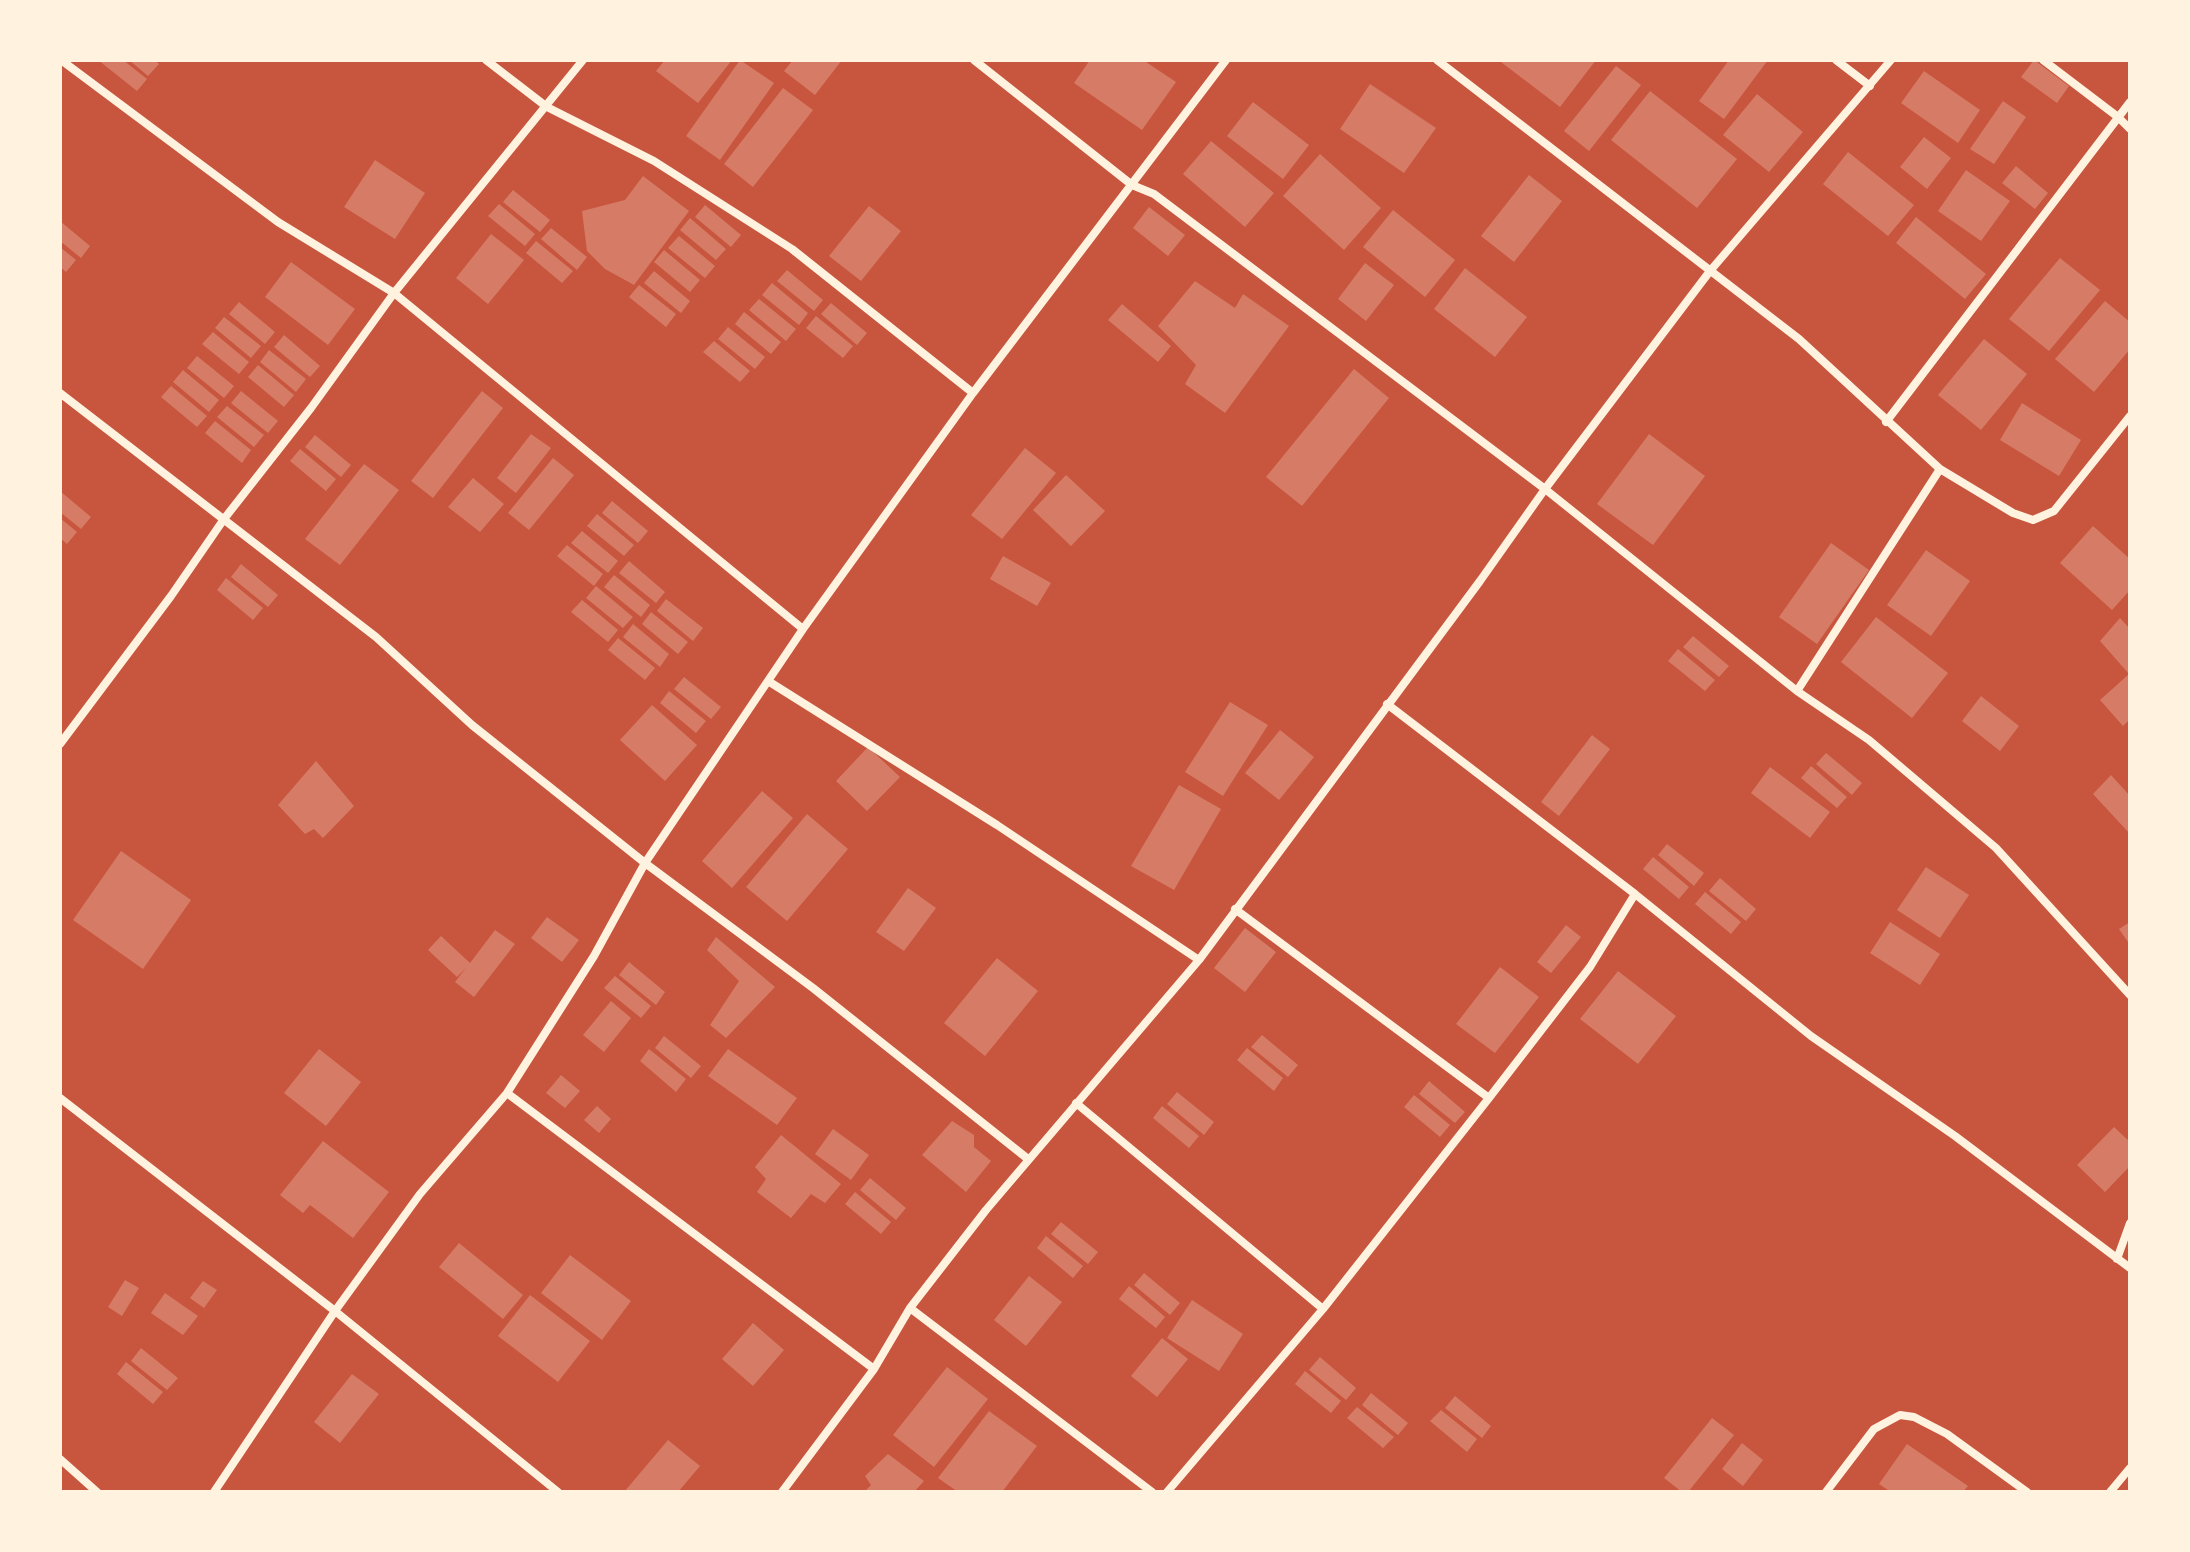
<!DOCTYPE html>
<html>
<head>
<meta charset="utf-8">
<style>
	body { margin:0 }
	#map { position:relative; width:2190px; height:1552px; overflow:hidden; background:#c8553d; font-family:"Open Sans",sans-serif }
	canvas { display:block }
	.frame { position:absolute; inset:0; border:62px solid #fff3e0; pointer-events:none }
</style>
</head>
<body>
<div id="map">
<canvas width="2190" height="1552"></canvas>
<div class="frame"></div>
</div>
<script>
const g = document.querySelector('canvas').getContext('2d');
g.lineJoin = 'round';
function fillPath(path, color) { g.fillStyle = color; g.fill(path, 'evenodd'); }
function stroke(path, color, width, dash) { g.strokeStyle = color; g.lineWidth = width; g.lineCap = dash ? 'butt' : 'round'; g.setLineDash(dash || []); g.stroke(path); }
fillPath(new Path2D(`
	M98,60h25l24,19 -10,12z
	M129,60h25l5,4 -11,12z
	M665,60h67l-34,43 -42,-32z
	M740,60l34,23 -54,77 -34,-24z
	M793,60h49l-27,35 -31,-24z
	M1090,60h53l33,22 -34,48 -68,-47z
	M1503,60h93l-36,47 -59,-45z
	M1729,60h39l-44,59 -25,-18z
	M2034,60l35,26 -12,17 -36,-26z
	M1616,66l25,19 -52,66 -25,-20z
	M1924,71l56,39 -22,33 -57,-40z
	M1370,84l66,44 -32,45 -64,-44z
	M783,88l30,22 -60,77 -29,-23z
	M1650,91l87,68 -40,49 -86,-68z
	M1757,94l46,38 -34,40 -46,-37z
	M2003,101l23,16 -32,47 -24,-15z
	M1253,102l56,43 -26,34 -56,-43z
	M1924,137l27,21 -24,31 -27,-22z
	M1211,141l63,52 -29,34 -62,-53z
	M1848,152l66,53 -26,31 -65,-52z
	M1320,154l61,54 -37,42 -61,-54z
	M375,160l50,33 -30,46 -51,-32z
	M2016,166l32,27 -13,16 -33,-26z
	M1966,170l44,31 -29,40 -43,-30z
	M1529,175l33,26 -48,61 -33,-26z
	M643,176l46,35 -55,74 -29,-16 -18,-18 -5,-40 43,-11z
	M513,190l37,30 -10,12 -37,-30z
	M499,204l36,30 -10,12 -37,-30z
	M705,205l36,30 -10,12 -36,-30z
	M869,206l32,25 -40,50 -32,-25z
	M1149,207l36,28 -17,21 -35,-28z
	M1393,210l62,50 -30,37 -62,-50z
	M1916,217l70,57 -21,25 -69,-56z
	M690,218l36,31 -10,11 -36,-30z
	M60,221l30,25 -9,12 -21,-17z
	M551,228l36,29 -10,13 -36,-31z
	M491,234l33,26 -36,44 -32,-26z
	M679,236l36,30 -10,12 -37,-30z
	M536,241l37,30 -11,12 -36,-30z
	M60,247l16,13 -10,12 -6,-5z
	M664,250l36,30 -10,12 -36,-30z
	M2060,258l40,32 -51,61 -40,-32z
	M291,262l64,47 -27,36 -63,-48z
	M1365,263l29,22 -28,36 -28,-22z
	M1465,268l62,49 -32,40 -61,-48z
	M787,270l36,30 -9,11 -37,-30z
	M654,271l36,30 -9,12 -37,-30z
	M1195,281l40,27 8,-14 46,32 -64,87 -40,-29 11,-19 -38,-39z
	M772,283l36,30 -9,12 -37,-30z
	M639,285l37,29 -10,13 -37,-30z
	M759,299l37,30 -10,12 -37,-31z
	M2105,301l25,21v27l-36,43 -39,-33z
	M239,302l36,30 -10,12 -36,-30z
	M831,303l36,30 -10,12 -36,-31z
	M1122,304l49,42 -13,16 -50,-42z
	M744,312l37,30 -10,12 -36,-30z
	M816,316l37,30 -10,12 -37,-30z
	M224,317l37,29 -10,12 -36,-30z
	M728,327l37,30 -10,12 -37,-30z
	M213,332l36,30 -10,12 -37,-30z
	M284,335l36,31 -10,11 -36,-30z
	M1984,339l43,35 -46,56 -43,-35z
	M714,341l36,30 -10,11 -37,-30z
	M269,350l37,29 -10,13 -36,-30z
	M197,356l37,30 -10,12 -37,-30z
	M258,365l36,30 -10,12 -36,-30z
	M1354,369l35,29 -87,108 -36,-29z
	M183,370l36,30 -10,12 -36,-30z
	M171,386l36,30 -10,11 -36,-30z
	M241,391l37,30 -10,12 -37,-30z
	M482,391l21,17 -70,90 -22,-17z
	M2022,403l59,37 -22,36 -59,-36z
	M227,406l37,29 -10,12 -37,-30z
	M215,421l36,29 -9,13 -37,-30z
	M531,434l20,14 -35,45 -19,-15z
	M1649,434l56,42 -52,69 -56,-41z
	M315,435l36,30 -10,12 -36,-30z
	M1025,448l31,25 -54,66 -31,-24z
	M300,449l36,30 -10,12 -36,-30z
	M553,458l21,17 -45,55 -21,-17z
	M364,464l35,26 -59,75 -35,-26z
	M1066,475l39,36 -34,35 -38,-36z
	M473,478l31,26 -24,28 -32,-25z
	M60,491l31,26 -10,12 -21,-17z
	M612,501l36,30 -10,12 -36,-30z
	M597,514l37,31 -10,11 -37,-30z
	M60,518l17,14 -10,12 -7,-6z
	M2093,526l37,33v31l-18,20 -52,-47z
	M582,531l36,30 -10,12 -37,-30z
	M1831,543l38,27 -52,74 -38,-27z
	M567,545l36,29 -9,12 -37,-30z
	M1926,550l44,31 -39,55 -44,-31z
	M1003,556l48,27 -14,23 -47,-27z
	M629,561l36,31 -9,11 -37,-30z
	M241,564l37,31 -10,12 -37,-30z
	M614,575l36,30 -9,12 -37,-30z
	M226,578l37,30 -10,12 -36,-30z
	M596,586l37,31 -10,11 -37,-30z
	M666,599l37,29 -10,13 -36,-30z
	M582,600l36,30 -10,12 -37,-30z
	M651,612l37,30 -10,12 -36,-30z
	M1876,617l72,56 -36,45 -71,-56z
	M2120,618l10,11v90l-7,7 -23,-26 29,-26 -29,-33z
	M633,624l36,30 -9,13 -37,-30z
	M1693,636l36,30 -10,11 -36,-30z
	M618,638l37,30 -10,12 -37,-30z
	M1678,649l37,31 -10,11 -37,-30z
	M684,677l37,30 -10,12 -37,-30z
	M669,691l37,30 -10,12 -36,-30z
	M1981,696l38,30 -19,25 -38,-30z
	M1230,702l38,23 -45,71 -38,-24z
	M652,705l45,40 -32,36 -45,-41z
	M1280,730l34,27 -35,43 -34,-27z
	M1592,735l18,14 -51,67 -18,-14z
	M868,747l32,30 -33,34 -31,-30z
	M1826,753l36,30 -10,12 -36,-31z
	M316,761l38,45 -31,32 -9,-9 -9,5 -27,-29z
	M1811,766l36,31 -10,11 -36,-30z
	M1770,767l60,45 -20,26 -59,-45z
	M2111,775l19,21v38l-37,-40z
	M1179,785l42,24 -47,81 -43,-24z
	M762,791l31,27 -61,70 -30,-27z
	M807,814l41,35 -61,72 -41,-34z
	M1667,844l37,29 -10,13 -36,-31z
	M121,851l70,49 -48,69 -70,-49z
	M1653,857l36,30 -10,12 -36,-30z
	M1926,867l43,28 -29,43 -43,-28z
	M1720,878l36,31 -10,12 -37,-30z
	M908,888l28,20 -32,43 -28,-19z
	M1705,892l36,30 -10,12 -36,-30z
	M547,917l32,23 -17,22 -31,-24z
	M1890,922l50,32 -20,31 -50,-32z
	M2130,922v23l-11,-16z
	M1566,925l15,12 -30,36 -14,-11z
	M1245,928l31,24 -31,40 -31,-24z
	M495,930l20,14 -41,53 -19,-15 11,-14 -9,9 -29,-27 13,-14 29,27z
	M716,937l59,50 -49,51 -16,-13 29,-44 -32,-31z
	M997,958l41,33 -53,65 -41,-33z
	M629,962l36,30 -9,13 -37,-30z
	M1500,967l39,30 -44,56 -39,-29z
	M1618,971l58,45 -38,48 -58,-45z
	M615,976l36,30 -10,12 -37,-30z
	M611,1001l20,17 -27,34 -21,-17z
	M1262,1035l36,30 -10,12 -37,-30z
	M664,1036l37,30 -10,12 -36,-30z
	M1247,1048l36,30 -9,13 -37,-31z
	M319,1049l42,33 -35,44 -42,-33z
	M649,1049l37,30 -10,13 -36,-31z
	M728,1049l69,49 -20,27 -69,-49z
	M561,1075l19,16 -15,17 -19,-15z
	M1429,1081l36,31 -10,11 -36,-29z
	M1177,1092l37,30 -10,13 -37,-31z
	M1414,1095l36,30 -10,12 -36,-30z
	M597,1106l14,13 -12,14 -15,-13z
	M1162,1106l37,30 -10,12 -36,-30z
	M952,1121l22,14v12l17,14 -25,31 -44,-37z
	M2114,1127l16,15v24l-25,26 -28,-27z
	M833,1129l36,26 -18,25 -36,-26z
	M781,1135l60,49 -16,19 -14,-9 -20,24 -34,-26 9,-13 -11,-12z
	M323,1141l66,51 -36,46 -43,-33 -7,8 -23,-18z
	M870,1178l36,30 -10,12 -36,-30z
	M855,1192l36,30 -10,12 -36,-30z
	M1061,1222l37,30 -10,12 -37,-30z
	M1046,1236l37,30 -10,12 -36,-30z
	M459,1243l64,52 -20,24 -64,-52z
	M570,1255l61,46 -29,39 -61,-47z
	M1144,1273l36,30 -10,12 -36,-30z
	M1029,1276l33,26 -36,44 -32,-26z
	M125,1280l14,8 -17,28 -14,-9z
	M203,1281l14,9 -13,18 -14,-10z
	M1129,1286l36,31 -9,11 -37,-29z
	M165,1293l33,23 -15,19 -32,-22z
	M530,1295l60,46 -32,41 -60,-46z
	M1192,1300l51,34 -24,37 -52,-33z
	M753,1323l31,27 -31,36 -31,-27z
	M1162,1338l26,21 -31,38 -26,-21z
	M141,1348l37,30 -11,12 -36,-29z
	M1320,1357l36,31 -10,12 -37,-30z
	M126,1362l37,30 -10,12 -36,-30z
	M947,1367l41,32 -54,68 -41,-32z
	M1305,1371l36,30 -10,12 -36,-29z
	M352,1374l27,20 -39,49 -26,-21z
	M1371,1393l37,30 -10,12 -36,-30z
	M1455,1396l36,30 -9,12 -37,-30z
	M1357,1407l37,30 -11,11 -36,-30z
	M1441,1410l36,29 -10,13 -37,-31z
	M989,1411l48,35 -35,46h-44l-20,-14z
	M1712,1418l22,17 -46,57h-6l-18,-14z
	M668,1440l32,26 -22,26h-54z
	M1742,1443l21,17 -20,26 -21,-17z
	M1907,1444l61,42 -5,6h-72l-12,-8z
	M888,1454l36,27 -10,11h-50l7,-7 -6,-9z`), '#d67c66');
stroke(new Path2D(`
	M61,60l217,162 116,71 409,336
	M486,60l61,47 107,54 138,88 181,144
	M974,60l158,125 22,9 391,295 252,202 72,49 127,108 134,147
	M1437,60l362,279 141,130 73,44 20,7 21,-9 76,-95
	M1836,60l34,26
	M2043,60l75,57 12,12
	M60,393l316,244 96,88 173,138 168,125 215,171
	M1886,422l244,-320
	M768,681l229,144 202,135
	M1797,691l143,-222
	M1387,704l248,190 176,142 144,100 175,132
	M60,744l111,-148 53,-77 87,-111 83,-115 189,-233
	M1235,909l254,189
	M507,1093l367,276
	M60,1098l275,213 223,181
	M1076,1103l247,206
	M2117,1259l13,-36
	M910,1308l242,184
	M60,1459l37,33
	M214,1492l121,-181 85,-117 87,-101 87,-137 51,-93 158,-234 170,-236 253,-333
	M782,1492l92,-123 36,-61 76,-98 213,-250 281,-379 65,-92 165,-218 181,-211
	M1167,1492l156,-183 166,-211 101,-131 45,-73
	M1826,1492l48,-63 26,-14 14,2 33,17 80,58
	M2110,1492l20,-24`), '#fff3e0', 8);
</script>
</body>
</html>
